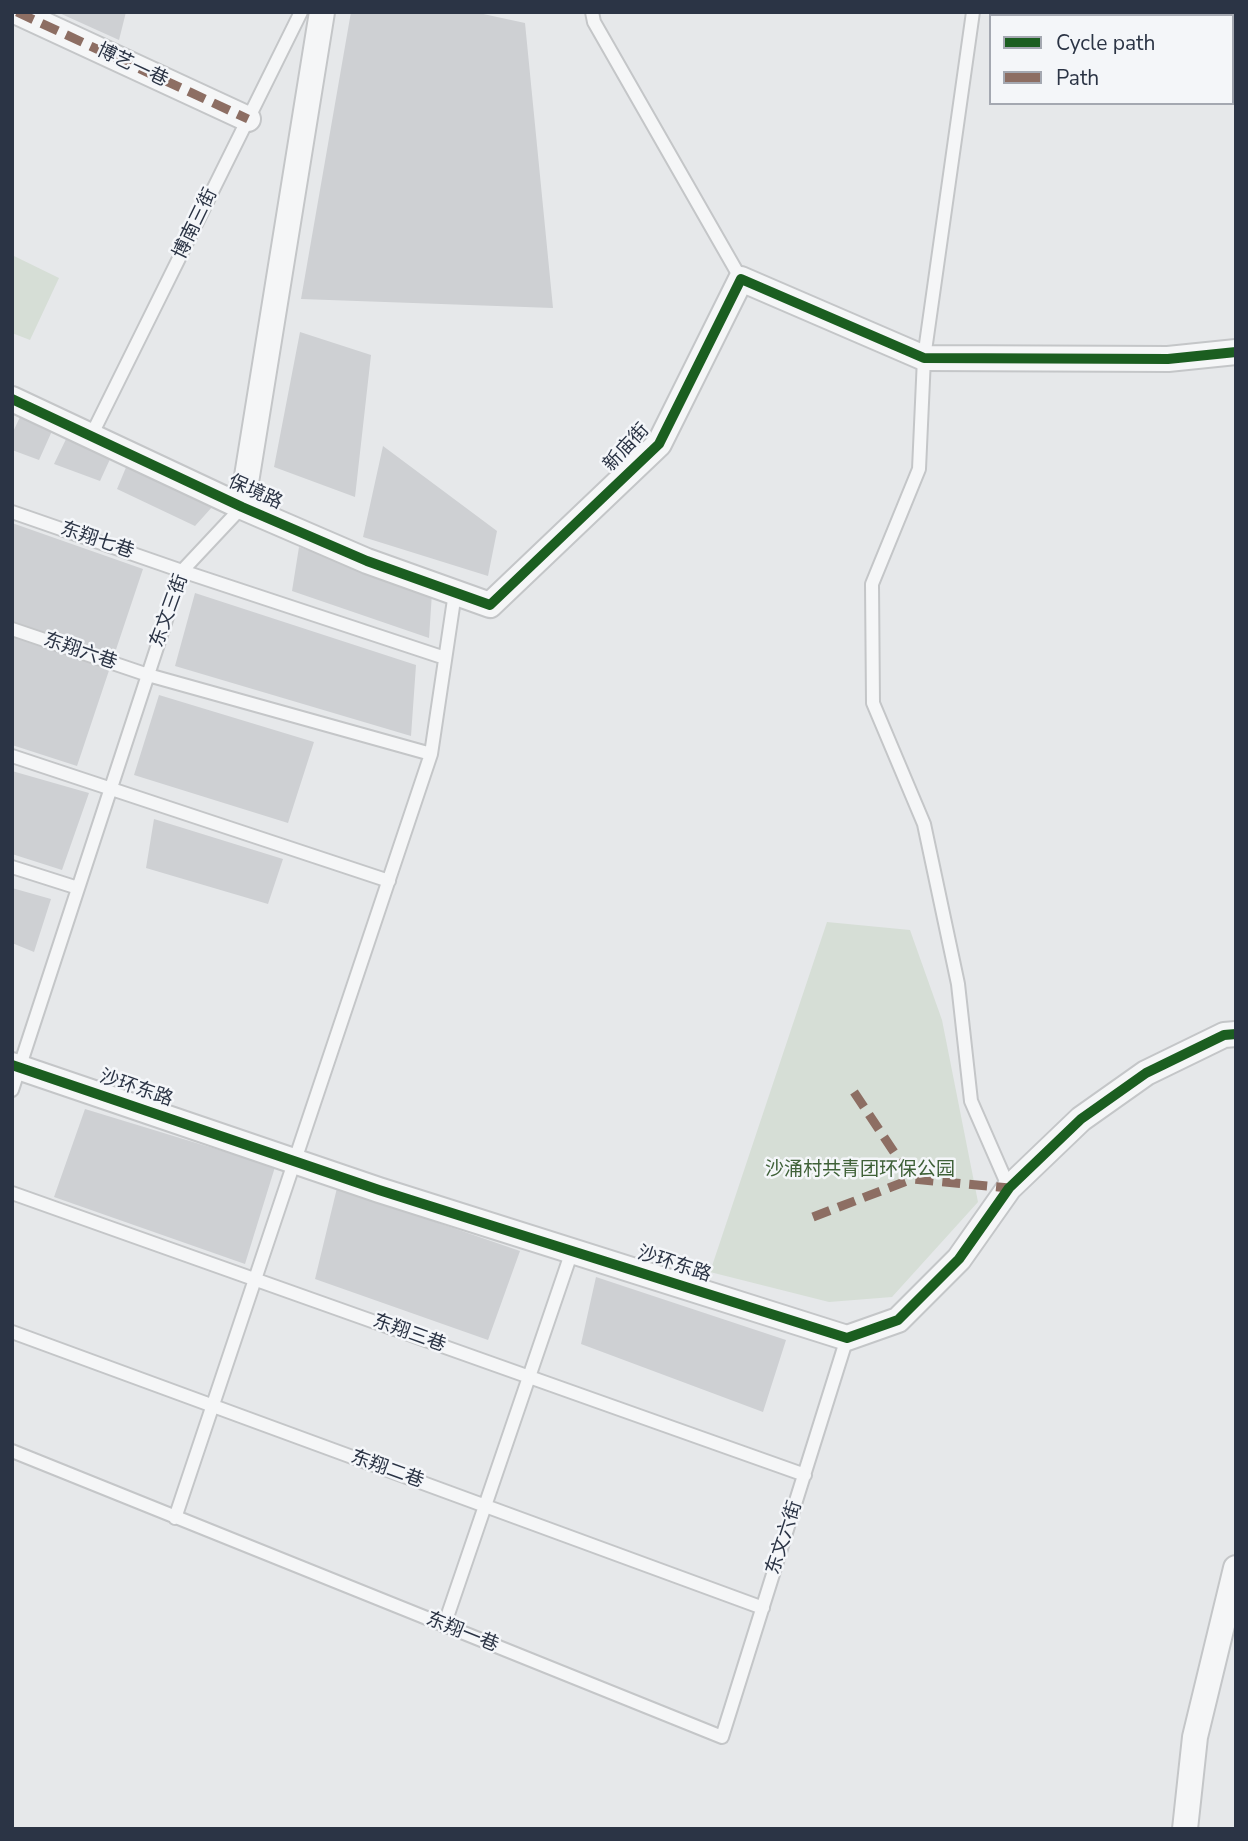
<!DOCTYPE html>
<html>
<head>
<meta charset="utf-8">
<style>
	body { margin:0 }
	#map { position:relative; width:1248px; height:1841px; overflow:hidden; background:#e6e8ea; font-family:"Nunito Sans",sans-serif }
	canvas { display:block }
	.frame { position:absolute; inset:0; border:14px solid #2b3445; pointer-events:none }
	.legend { position:absolute; left:989px; top:14px; width:245px; height:91px; box-sizing:border-box; background:#f4f6f9; border:2px solid #a4a8b1; margin:0; padding:9px 12px; list-style:none; font-size:21px; color:#2b3445 }
	.legend li { display:flex; align-items:center; gap:14px; height:35px }
	.legend b { width:35px; border:2px solid #a4a8b1 }
</style>
</head>
<body>
<div id="map">
<canvas width="1248" height="1841"></canvas>
<div class="frame"></div>
<ul class="legend">
<li><b style="height:9px;background:#1b5e20"></b>Cycle path</li>
<li><b style="height:9px;background:#8d6e63"></b>Path</li>
</ul>
</div>
<script>
const g = document.querySelector('canvas').getContext('2d');
g.lineJoin = 'round';
function fillPath(path, color) { g.fillStyle = color; g.fill(path, 'evenodd'); }
function stroke(path, color, width, dash) { g.strokeStyle = color; g.lineWidth = width; g.lineCap = dash ? 'butt' : 'round'; g.setLineDash(dash || []); g.stroke(path); }
function write(font, color, halo, rows, align = 'center') {
  g.font = font + ' "Nunito Sans","Noto Sans SC",sans-serif'; g.lineWidth = 5; g.setLineDash([]); g.textBaseline = 'middle'; g.strokeStyle = halo; g.fillStyle = color; for (const [text, x, y, turn = 0] of rows) {
    g.save(); g.translate(x, y); g.rotate((+turn || 0) * Math.PI / 180); g.textAlign = isNaN(turn) ? turn : align; if (halo) g.strokeText(text, 0, 0); g.fillText(text, 0, 0); g.restore();
  }
}
fillPath(new Path2D(`
	M12,255l47,23 -29,62 -18,-7z
	M827,922l83,8 32,90 36,182 -86,95 -63,5 -119,-30z`), '#d6ded6');
fillPath(new Path2D(`
	M57,12h69l-7,28z
	M351,12h123l51,11 28,285 -252,-9z
	M300,332l71,23 -16,142 -81,-30z
	M20,417l32,14 -13,29 -27,-10v-16z
	M68,435l43,22 -11,24 -46,-17z
	M383,446l114,85 -9,45 -125,-39z
	M127,465l86,41 -18,20 -78,-37z
	M12,523l131,46 -66,197 -65,-21z
	M299,547l133,46 -3,45 -137,-47z
	M195,593l221,72 -5,71 -236,-70z
	M159,695l155,47 -26,81 -154,-48z
	M12,771l77,22 -27,77 -50,-16z
	M154,819l129,40 -15,45 -122,-36z
	M12,888l39,11 -17,53 -22,-9z
	M85,1109l190,58 -30,97 -191,-67z
	M337,1188l183,63 -32,89 -173,-61z
	M596,1277l190,63 -23,72 -182,-68z`), '#ced0d3');
const lane = new Path2D(`
	M592,12l2,10 147,257
	M973,12l-49,346 -5,111 -47,115 1,119 51,121 34,160 13,117 38,87
	M91,436l210,-424
	M12,512l170,59 263,87
	M12,629l136,46 283,79
	M12,756l377,125
	M12,867l66,21
	M12,1090l170,-519 60,-64
	M12,1193l793,282
	M12,1332l751,276
	M12,1451l710,286 125,-399
	M175,1518l256,-764 24,-161
	M444,1626l128,-375`);
const street = new Path2D(`
	M17,12l231,107
	M12,399l230,108 125,54 123,44 169,-161 82,-165 183,79 244,1 68,-7
	M242,507l80,-495
	M12,1065l367,125 468,148 51,-18 61,-61 50,-71 72,-69 65,-46 78,-38 12,-1
	M1185,1829l10,-92 41,-169`);
stroke(lane, '#c4c6c8', 16);
stroke(street, '#c4c6c8', 28);
stroke(lane, '#f5f6f7', 12);
stroke(street, '#f5f6f7', 24);
stroke(new Path2D(`
	M17,12l231,107
	M854,1092l58,87 97,9
	M813,1217l99,-38`), '#8d6e63', 9, [18, 9]);
stroke(new Path2D(`
	M12,399l230,108 125,54 123,44 169,-161 82,-165 183,79 244,1 68,-7
	M12,1065l367,125 468,148 51,-18 61,-61 50,-71 72,-69 65,-46 78,-38 12,-1`), '#1b5e20', 10);
write('19px', '#2b3445', '#f4f6f9', [
	["博艺一巷",132,66,25],
	["博南三街",196,224,-64],
	["新庙街",627,448,-47],
	["保境路",255,493,24],
	["东翔七巷",97,541,19],
	["东文三街",170,611,-70],
	["东翔六巷",80,652,19],
	["沙环东路",136,1089,19],
	["沙环东路",674,1265,18],
	["东翔三巷",409,1334,20],
	["东翔二巷",387,1470,20],
	["东文六街",785,1538,-72],
	["东翔一巷",462,1633,22]
]);
write('19px', '#3f6138', '#f4f6f9', [
	["沙涌村共青团环保公园",860,1170]
]);
</script>
</body>
</html>
